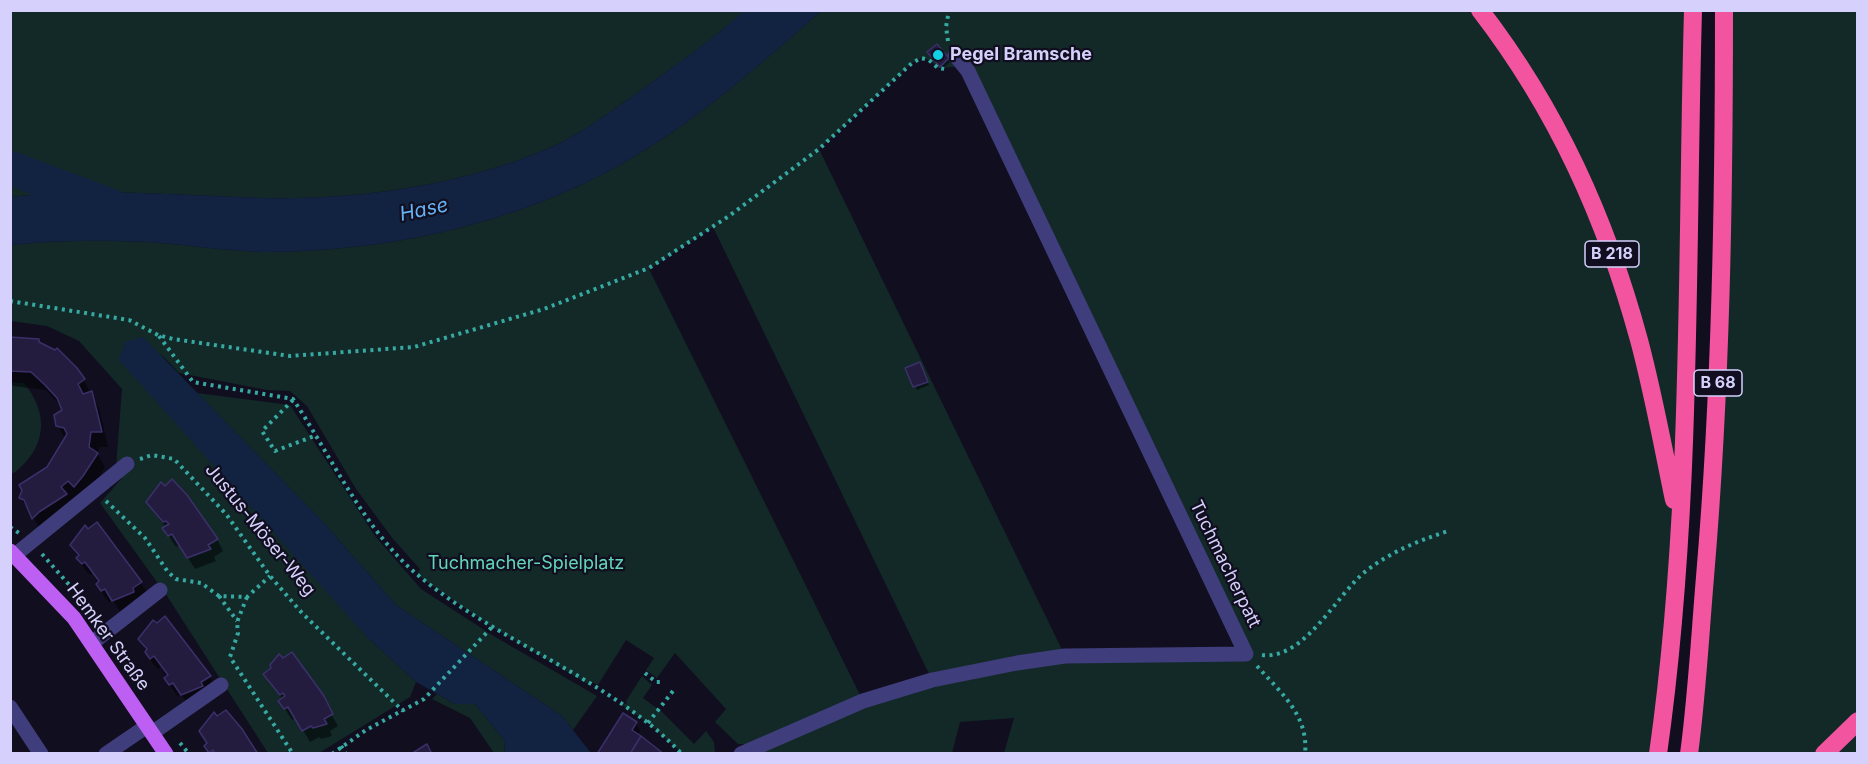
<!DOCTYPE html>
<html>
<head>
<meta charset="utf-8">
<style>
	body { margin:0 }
	#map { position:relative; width:1868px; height:764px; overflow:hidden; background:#110e1f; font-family:Inter,sans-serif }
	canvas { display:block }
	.frame { position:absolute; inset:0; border:12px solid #d5d0fc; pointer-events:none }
</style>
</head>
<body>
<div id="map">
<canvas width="1868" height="764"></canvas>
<div class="frame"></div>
</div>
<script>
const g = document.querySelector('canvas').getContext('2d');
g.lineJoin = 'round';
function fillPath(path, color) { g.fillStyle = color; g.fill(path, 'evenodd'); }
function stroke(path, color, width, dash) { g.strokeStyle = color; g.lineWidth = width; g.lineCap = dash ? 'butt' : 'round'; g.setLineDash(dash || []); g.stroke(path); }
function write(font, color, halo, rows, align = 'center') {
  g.font = font + ' Inter,sans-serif'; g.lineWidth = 4.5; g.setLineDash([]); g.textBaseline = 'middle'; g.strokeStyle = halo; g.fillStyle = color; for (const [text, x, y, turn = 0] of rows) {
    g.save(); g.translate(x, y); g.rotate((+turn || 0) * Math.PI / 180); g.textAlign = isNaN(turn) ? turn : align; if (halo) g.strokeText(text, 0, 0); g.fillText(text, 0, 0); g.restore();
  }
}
fillPath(new Path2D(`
	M10,11h735c-33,29 -69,54 -105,80 -31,22 -64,47 -100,61 -84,34 -185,48 -276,46 -85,-2 -169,-11 -253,-1z
	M821,11h872l-3,233 -32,509h-654l10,-35 -54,4 -8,31h-211l6,-9h-9l-23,-22 11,-13 -51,-56 -18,25 -11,-8 8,-12 -28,-18 -28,45 -8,-4 -2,3 -96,-57 -75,-52 3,-6 -27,-30 -37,-50 -49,-83 -17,-15 -23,-1 -88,-17 -19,-20 207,284 49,45 -6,15 -91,56h-51l-101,-157 -67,-93 22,-25 -6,-11 6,-78 -43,-48 -32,-15 -36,-5v-76c45,-5 89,-5 135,-3 39,2 78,9 117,10 123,0 249,-27 357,-87 73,-41 139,-99 201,-154zM921,58l8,2 9,8 16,-1 14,4 278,583 -181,2 -246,-507 93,-86zM713,227l219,453 -69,21 -214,-432z
	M1724,11h133v742l-168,1 19,-215z
	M11,382l13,1c26,32 22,65 -10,90l-4,-1z
	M197,393l93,12 85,131 46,53 71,46 105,61 -24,34 -11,-14 -166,-111 -74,-84z
	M642,676l10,9 -9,13 19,14 32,32 12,-13 8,11 1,11h-33l-34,-30 -26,-18 5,-2 -1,-2z
	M437,694l18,10h20l29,36 1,13h-11l-24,-35 -38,-19z`), '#122928');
fillPath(new Path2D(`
	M745,10l76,1c-62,55 -128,113 -201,154 -108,60 -234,87 -357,87 -39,-1 -78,-8 -117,-10 -46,-2 -90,-2 -135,3v-48c84,-10 168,-1 253,1 91,2 192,-12 276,-46 36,-14 69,-39 100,-61 36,-26 72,-51 105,-81z
	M143,337l179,184 74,84 166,111 29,37h-86l-1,-13 -29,-36h-20l-39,-22 -49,-45 -248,-277 6,-18z`), '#112341');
fillPath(new Path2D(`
	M936,46l14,16 -8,7 -11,-13z
	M10,340l28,1 45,38 16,29 9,39h-9l-1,8 7,12 -14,25 -49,40 -21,-34 2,-8 25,-22 18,-28 -8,-14 6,-16 -18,-20 -33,-4 -3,-5z
	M921,367l8,18 -12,5 -10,-21z
	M147,503l70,36 6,12 -9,6 2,4 -21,8 -15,-24 -4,2 -5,-7 -5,-12z
	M72,545l69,38 7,11 -28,18 -7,-12 -4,2 -5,-6 -11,-23 -3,2 -5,-5z
	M140,639l70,37 6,12 -27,18 -8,-12 -4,2 -4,-6 -12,-23 -3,2 -5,-5z
	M265,674l46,5 27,47 -8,5 2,5 -11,3 -2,-2 -9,5 -14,-24 -4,2 -12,-19 3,-1z
	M636,723l4,8 -3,4 -38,19z`), '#0007');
stroke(new Path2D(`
	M10,168l104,39`), '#112341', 34);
const building = new Path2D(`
	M937,44l12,14 -9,9 -13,-15z
	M10,337l29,2v3l16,8 2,-2 20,20 8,11 -7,5 5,10 9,-3 10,41h-11l-2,15 9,6 -15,23 -9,11 -6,-6 -7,6 6,7 -28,18 -7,7 -8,-19 -5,-2 3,-8 -3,-5 28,-18 20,-33 -3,-6 -8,-2 -2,-11 8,-5 -5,-12 -12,-13 -14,-13 -21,-1z
	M920,362l8,20 -15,5 -8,-19z
	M172,479l15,16 31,44 -10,6 3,4 -24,9 -15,-24 -4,2 -6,-8 7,-4 -3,-3 -3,1 -17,-20 15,-20 4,4z
	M97,522l45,60 -9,6 1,4 -22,9 -7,-12 -4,2 -5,-7 3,-3 -14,-19 -3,2 -6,-6 3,-3 -9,-10 15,-20 3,4z
	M165,616l46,60 -10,6 2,4 -22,9 -8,-12 -4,2 -5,-7 4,-3 -14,-19 -4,3 -5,-7 2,-3 -9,-10 15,-19 4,3z
	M292,652l32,44 9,18 -9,5 3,5 -14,4 -2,-2 -9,5 -14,-24 -4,2 -6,-8 7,-5 -2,-3 -3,2 -17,-21 8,-6 -1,-3 9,-11 4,4z
	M226,710l16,19 16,25h-43l-2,-4 -4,3 -5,-7 3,-3 -8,-12 15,-19 3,4z
	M623,713l14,9 -5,8 9,6 -11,18h-33z
	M641,736l23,18h-34z
	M427,744l4,8 -3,2h-17z`);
fillPath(building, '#231c3f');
stroke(building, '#3b3069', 1.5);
stroke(new Path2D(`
	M948,41l-2,-14 3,-17
	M10,301l119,19 29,15 15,4 117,17 124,-9 130,-38 105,-41 80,-52 90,-67 93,-86 9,-5 8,2 9,8 7,1
	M159,336l34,46 100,17c38,57 73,134 126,177 70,58 158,91 229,147 12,9 23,20 34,31
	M293,400l-31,31 13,20 42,-16
	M140,459l12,-4 22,4 52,55 44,62 32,37 101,98
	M106,501l39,37 23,34 8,7 25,4 18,13 28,1 23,-21
	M10,527l9,6
	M42,554l37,42
	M219,596l18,25
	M247,597l-10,25 1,11 -8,24 63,97
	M1262,655c43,5 74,-60 104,-84 26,-20 52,-30 82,-40
	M1257,666c23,26 52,49 48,88
	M645,673l11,9h5
	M648,723l25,-32
	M180,743l9,11
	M341,746l5,8
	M332,754l34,-24 58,-31 68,-72`), '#37a9a3', 4, [3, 4.5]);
stroke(new Path2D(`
	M15,555l112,-91
	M92,643l68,-53
	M10,707l31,47
	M152,733l69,-48
	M106,754l41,-28
	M741,754l122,-53 69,-21 85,-17 48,-7 181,-2 -278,-583 -13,-16`), '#3f3d7b', 15);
stroke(new Path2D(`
	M10,551l64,67 92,136`), '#bd5ff3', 15);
stroke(new Path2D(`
	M1480,10c77,100 126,209 159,330 14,52 24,107 35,160
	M1658,754c35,-247 28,-496 35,-744
	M1689,754c8,-59 11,-118 16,-177 16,-188 19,-377 19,-567
	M1824,754l34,-33`), '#f2549f', 18);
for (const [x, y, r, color] of [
	[938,55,6,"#11d0e6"]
]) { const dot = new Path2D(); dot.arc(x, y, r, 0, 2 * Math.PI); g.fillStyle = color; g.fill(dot); stroke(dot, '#110e1f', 2); }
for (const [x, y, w] of [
	[1612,254,54],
	[1718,383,48]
]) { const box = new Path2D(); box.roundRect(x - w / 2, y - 13, w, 26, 4.5); g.fillStyle = '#110e1f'; g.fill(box); stroke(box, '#d5d0fc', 1.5); }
write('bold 16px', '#d5d0fc', null, [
	["B 218",1612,254],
	["B 68",1718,383]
]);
write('bold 18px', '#d5d0fc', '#110e1f', [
	["Pegel Bramsche",950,55]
], 'left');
write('18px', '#d5d0fc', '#110e1f', [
	["Justus-Möser-Weg",260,530,51],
	["Tuchmacherpatt",1225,564,64],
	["Hemker Straße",108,637,54]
]);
write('18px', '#62d6b9', '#110e1f', [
	["Tuchmacher-Spielplatz",526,564]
]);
write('italic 20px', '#66b1f4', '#110e1f', [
	["Hase",424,210,-12]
]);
</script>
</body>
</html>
